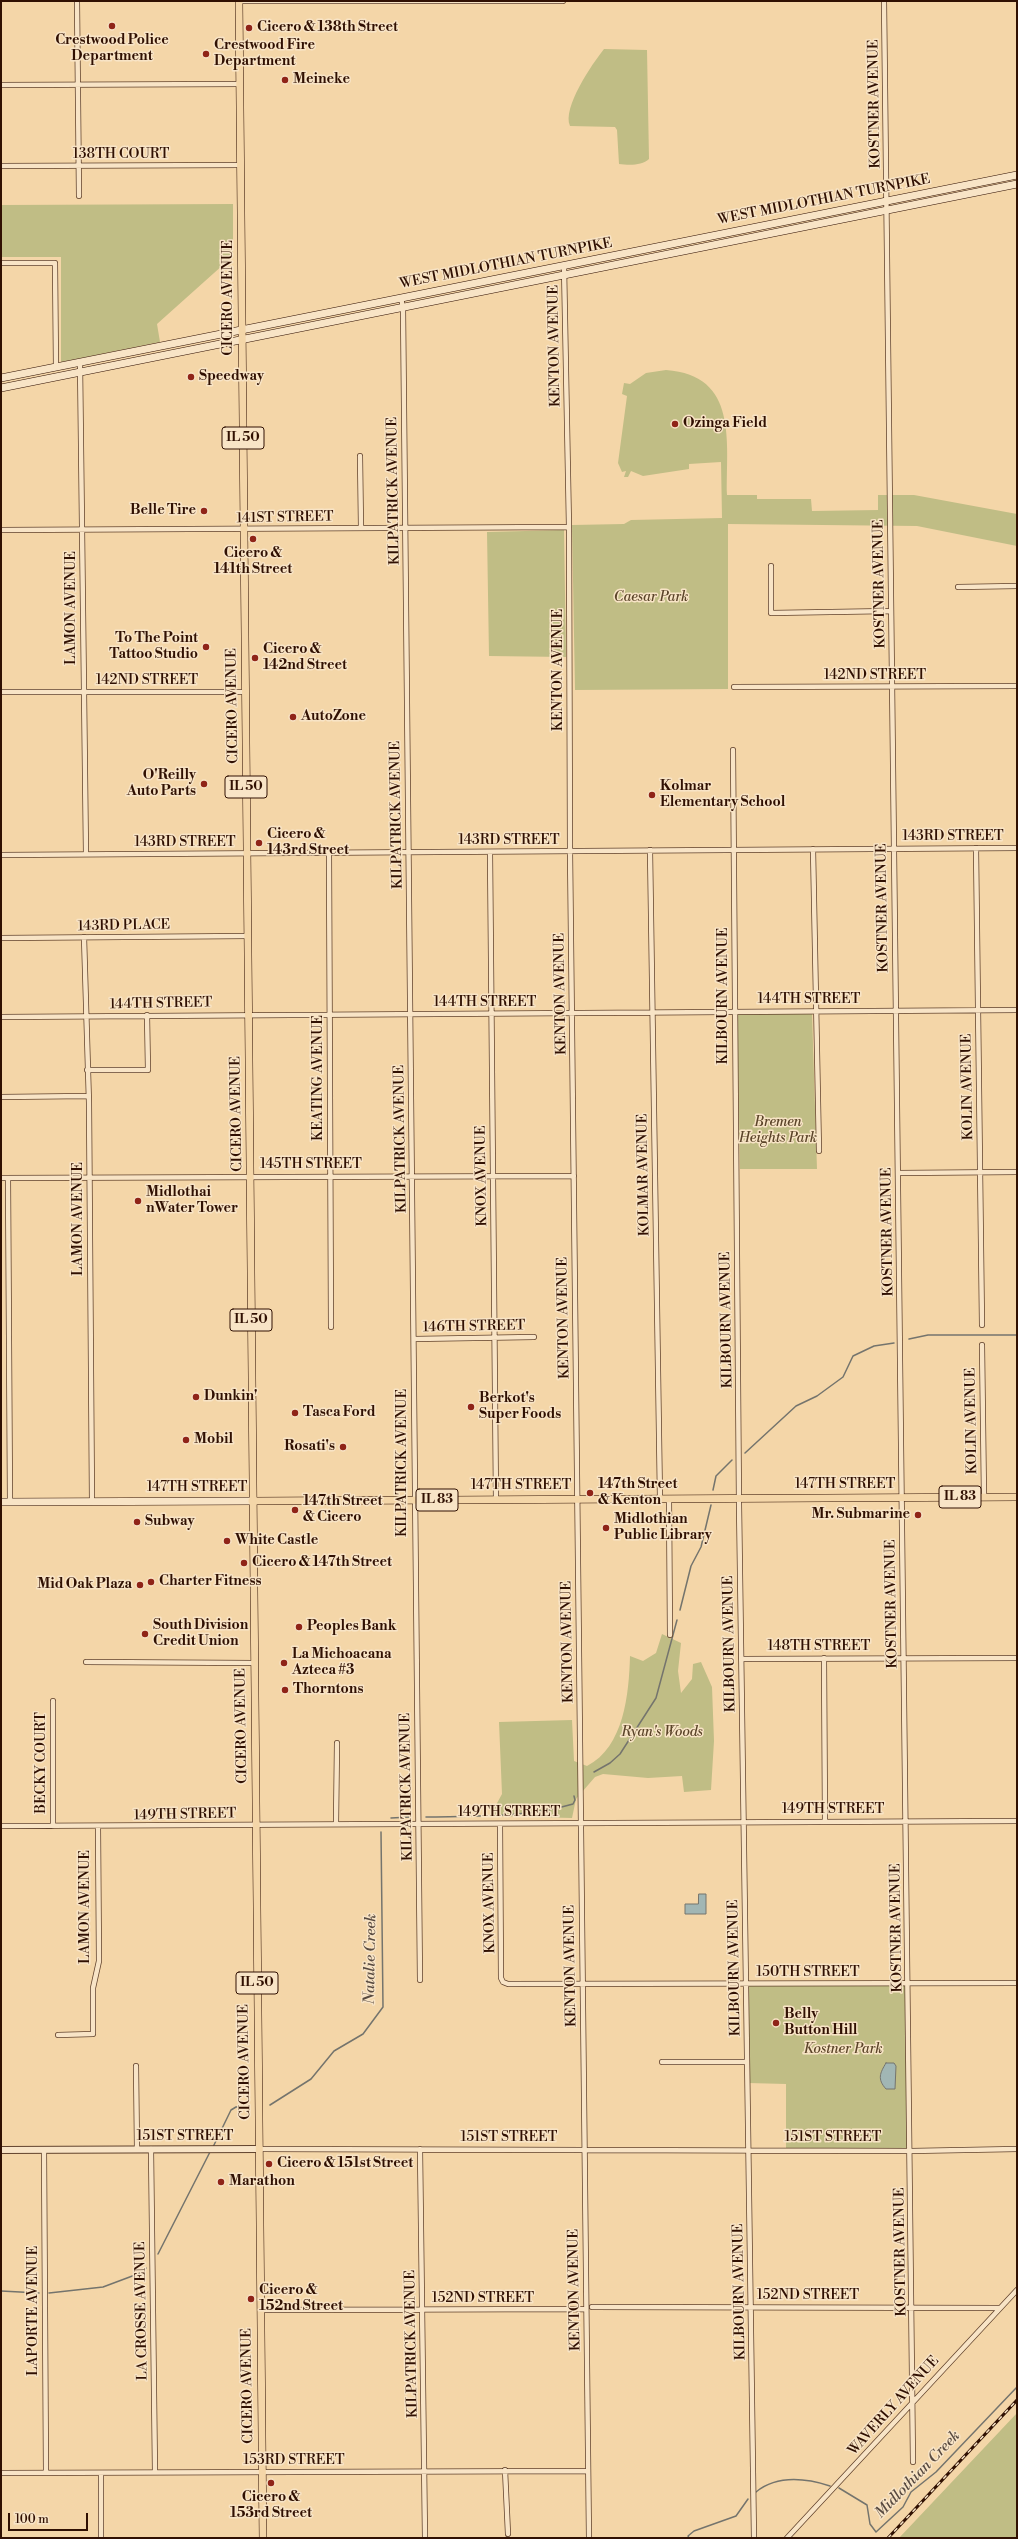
<!DOCTYPE html>
<html>
<head>
<meta charset="utf-8">
<style>
	body { margin:0 }
	#map { position:relative; width:1018px; height:2539px; overflow:hidden; background:#f4d6a8; font-family:"Libre Bodoni",serif }
	canvas { display:block }
	.frame { position:absolute; inset:0; border:2px solid #301002; pointer-events:none }
	.scale { position:absolute; left:8px; top:2513px; width:80px; height:18px; box-sizing:border-box; border:2px solid #301002; border-top:0; padding-left:5px; font-size:12px; line-height:14px; white-space:nowrap; color:#301002; -webkit-text-stroke:3px #f8e4c6; paint-order:stroke }
</style>
</head>
<body>
<div id="map">
<canvas width="1018" height="2539"></canvas>
<div class="frame"></div>
<div class="scale">100 m</div>
</div>
<script>
const g = document.querySelector('canvas').getContext('2d');
g.lineJoin = 'round';
function fillPath(path, color) { g.fillStyle = color; g.fill(path, 'evenodd'); }
function stroke(path, color, width, dash) { g.strokeStyle = color; g.lineWidth = width; g.lineCap = dash ? 'butt' : 'round'; g.setLineDash(dash || []); g.stroke(path); }
function write(font, color, halo, rows, align = 'center') {
  g.font = font + ' "Libre Bodoni",serif'; g.lineWidth = 3; g.setLineDash([]); g.textBaseline = 'middle'; g.strokeStyle = halo; g.fillStyle = color; for (const [text, x, y, turn = 0] of rows) {
    g.save(); g.translate(x, y); g.rotate((+turn || 0) * Math.PI / 180); g.textAlign = isNaN(turn) ? turn : align; if (halo) g.strokeText(text, 0, 0); g.fillText(text, 0, 0); g.restore();
  }
}
fillPath(new Path2D(`
	M604,49l43,1 2,109c-7,7 -21,6 -30,5l-2,-34 -2,-3 -45,-1c-8,-18 22,-62 34,-77z
	M233,204v52l-76,68 3,18 -99,20v-105h-60v-52z
	M666,370c73,5 60,73 61,125h30v4h54l1,12 66,-1v-15h36l103,19v32l-100,-20 -189,-2v165l-153,1 -3,-165 52,-1 7,-4 91,-2 -1,-56 -32,2v5l-46,7 -12,-5 -3,6h-4l2,-6 -4,1 -4,-9 9,-67 -5,-2 2,-11 6,1 16,-11z
	M564,530l2,127 -77,-1 -2,-124z
	M737,1013h75l5,156h-77z
	M662,1634l19,9 -3,28 3,22 11,-14 1,-15 8,-2 11,25 2,54 -3,49 -27,2 -2,-16 -34,2 -45,-4 -8,3 -19,22 -4,19 -82,-2 12,-22 -3,-72 73,-2 2,41 13,5c37,-19 42,-72 43,-110l13,5 13,-8z
	M746,1984h162l3,167 -125,-1v-66l-38,-1z
	M1017,2413v125h-118z`), '#c0bd85');
const water = new Path2D(`
	M699,1894h7v20h-21v-10h13z
	M886,2063h8l2,3 -1,23h-9c-9,-10 -6,-16 0,-26z`);
fillPath(water, '#a1b6b4');
stroke(water, '#74746d', 1);
stroke(new Path2D(`
	M909,1339l19,-4h89
	M745,1453l51,-47 21,-10 26,-19 10,-21 21,-10 20,-3
	M713,1490l3,-14 16,-16
	M680,1610l11,-44 10,-19 10,-42
	M594,1772l16,-9 10,-9 36,-56 21,-78
	M426,1817c49,-1 100,1 147,-13l2,-4 -1,-4
	M391,1818l19,-1
	M270,2105l41,-26 23,-28 29,-17 20,-27 -2,-175
	M213,2147l18,-37 5,-3 9,-1
	M158,2254l53,-104
	M1,2291l38,2
	M49,2293l54,-6 40,-15 3,-4
	M839,2488l28,17 3,19 6,8 27,-25 8,-15 25,-20 81,-85
	M756,2492c21,-17 49,-14 74,-6
	M689,2538l-1,-2 6,-5 42,-15 12,-17`), '#74746d', 1.5);
const minor = new Path2D(`
	M77,1l2,195
	M239,1h324
	M884,1l29,2461
	M1,85l239,-1
	M1,166l240,-1
	M1,263h54l1,104
	M564,266l5,261 1,324 19,1687
	M401,298l2,10 17,1672
	M80,363l6,491
	M360,456l1,72
	M1,530l568,-3
	M771,566v47l120,-2
	M958,587l59,-1
	M734,687l283,-1
	M1,692h245
	M733,750l6,754 15,1034
	M976,848l6,477
	M813,849l6,302
	M650,850l10,649
	M490,852l6,648
	M329,853l2,474
	M1,855l1016,-7
	M84,937l5,166 3,399
	M1,938l247,-2
	M1,1017l1016,-7
	M87,1070h61l-1,-55
	M1,1097l87,-1
	M898,1173l119,-1
	M1,1178l573,-2
	M8,1178l2,324
	M414,1339l120,-2
	M982,1345l2,152
	M669,1499l1,136
	M824,1658l1,163
	M742,1659l275,-1
	M86,1662l168,1
	M53,1701v125
	M336,1824l1,-81
	M500,1824l1,154 2,4 5,2 509,-1
	M1,1826l1016,-5
	M58,2035l35,-1v-46l6,-27 -1,-134
	M662,2062h85
	M136,2066l1,83
	M151,2149l4,323
	M259,2149l652,2 106,-2
	M420,2149l5,389
	M44,2150l2,322
	M592,2307l408,1
	M261,2310l325,-1
	M505,2470l3,64
	M1,2473l586,-2
	M101,2473v65
	M787,2538l230,-248`);
const tertiary = new Path2D(`
	M1,2150l258,-1`);
const secondary = new Path2D(`
	M1,378l1016,-203
	M1,388l1016,-204
	M1,1502l251,-1`);
const primary = new Path2D(`
	M239,1l24,2537
	M252,1501l765,-4`);
stroke(minor, '#61422c', 6);
stroke(tertiary, '#61422c', 8);
stroke(secondary, '#301002', 8);
stroke(primary, '#301002', 8);
stroke(minor, '#f8e4c6', 4.5);
stroke(tertiary, '#f8e4c6', 6);
stroke(secondary, '#f8e4c6', 7);
stroke(primary, '#f4d6a8', 7);
const rail = new Path2D(`
	M888,2538l129,-138`);
stroke(rail, '#301002', 3);
stroke(rail, '#f8e4c6', 1.5, [4.5]);
for (const [x, y, r, color] of [
	[112,26,4,"#8f2418"],
	[249,28,4,"#8f2418"],
	[206,54,4,"#8f2418"],
	[285,80,4,"#8f2418"],
	[191,377,4,"#8f2418"],
	[675,424,4,"#8f2418"],
	[204,511,4,"#8f2418"],
	[253,539,4,"#8f2418"],
	[206,647,4,"#8f2418"],
	[255,658,4,"#8f2418"],
	[293,717,4,"#8f2418"],
	[204,784,4,"#8f2418"],
	[652,795,4,"#8f2418"],
	[259,843,4,"#8f2418"],
	[138,1201,4,"#8f2418"],
	[196,1397,4,"#8f2418"],
	[471,1407,4,"#8f2418"],
	[295,1413,4,"#8f2418"],
	[186,1440,4,"#8f2418"],
	[343,1447,4,"#8f2418"],
	[590,1493,4,"#8f2418"],
	[295,1510,4,"#8f2418"],
	[918,1515,4,"#8f2418"],
	[137,1522,4,"#8f2418"],
	[606,1528,4,"#8f2418"],
	[227,1541,4,"#8f2418"],
	[244,1563,4,"#8f2418"],
	[151,1582,4,"#8f2418"],
	[140,1585,4,"#8f2418"],
	[299,1627,4,"#8f2418"],
	[145,1634,4,"#8f2418"],
	[284,1663,4,"#8f2418"],
	[285,1690,4,"#8f2418"],
	[776,2023,4,"#8f2418"],
	[269,2164,4,"#8f2418"],
	[221,2182,4,"#8f2418"],
	[251,2299,4,"#8f2418"],
	[271,2483,4,"#8f2418"]
]) { const dot = new Path2D(); dot.arc(x, y, r, 0, 2 * Math.PI); g.fillStyle = color; g.fill(dot); stroke(dot, '#f8e4c6', 1.5); }
for (const [x, y, w] of [
	[243,438,42],
	[246,787,42],
	[251,1320,42],
	[960,1497,42],
	[437,1500,42],
	[257,1983,42]
]) { const box = new Path2D(); box.roundRect(x - w / 2, y - 11, w, 22, 3); g.fillStyle = '#f8e4c6'; g.fill(box); stroke(box, '#301002', 1); }
write('bold 13px', '#301002', null, [
	["IL 50",243,438],
	["IL 50",246,787],
	["IL 50",251,1320],
	["IL 83",960,1497],
	["IL 83",437,1500],
	["IL 50",257,1983]
]);
write('bold 14px', '#301002', '#f8e4c6', [
	["Cicero & 138th Street",257,28],
	["Crestwood Police",112,41,"center"],
	["Department",112,57,"center"],
	["Crestwood Fire",214,46],
	["Department",214,62],
	["Meineke",293,80],
	["Speedway",199,377],
	["Ozinga Field",683,424],
	["Belle Tire",196,511,"right"],
	["Cicero &",253,554,"center"],
	["141th Street",253,570,"center"],
	["To The Point",198,639,"right"],
	["Tattoo Studio",198,655,"right"],
	["Cicero &",263,650],
	["142nd Street",263,666],
	["AutoZone",301,717],
	["O'Reilly",196,776,"right"],
	["Auto Parts",196,792,"right"],
	["Kolmar",660,787],
	["Elementary School",660,803],
	["Cicero &",267,835],
	["143rd Street",267,851],
	["Midlothai",146,1193],
	["nWater Tower",146,1209],
	["Dunkin'",204,1397],
	["Berkot's",479,1399],
	["Super Foods",479,1415],
	["Tasca Ford",303,1413],
	["Mobil",194,1440],
	["Rosati's",335,1447,"right"],
	["147th Street",598,1485],
	["& Kenton",598,1501],
	["147th Street",303,1502],
	["& Cicero",303,1518],
	["Mr. Submarine",910,1515,"right"],
	["Midlothian",614,1520],
	["Public Library",614,1536],
	["Subway",145,1522],
	["White Castle",235,1541],
	["Cicero & 147th Street",252,1563],
	["Charter Fitness",159,1582],
	["Mid Oak Plaza",132,1585,"right"],
	["South Division",153,1626],
	["Credit Union",153,1642],
	["Peoples Bank",307,1627],
	["La Michoacana",292,1655],
	["Azteca #3",292,1671],
	["Thorntons",293,1690],
	["Belly",784,2015],
	["Button Hill",784,2031],
	["Cicero & 151st Street",277,2164],
	["Marathon",229,2182],
	["Cicero &",259,2291],
	["152nd Street",259,2307],
	["Cicero &",271,2498,"center"],
	["153rd Street",271,2514,"center"]
], 'left');
write('14px', '#301002', '#f8e4c6', [
	["KOSTNER AVENUE",875,104,-91],
	["138TH COURT",121,155],
	["WEST MIDLOTHIAN TURNPIKE",824,200,-11],
	["WEST MIDLOTHIAN TURNPIKE",506,264,-11],
	["CICERO AVENUE",229,298,-90],
	["KENTON AVENUE",555,346,-91],
	["KILPATRICK AVENUE",394,491,-91],
	["141ST STREET",285,518,-1],
	["KOSTNER AVENUE",880,584,-91],
	["LAMON AVENUE",72,608,-90],
	["KENTON AVENUE",559,670,-90],
	["142ND STREET",875,676],
	["142ND STREET",147,681],
	["CICERO AVENUE",233,706,-91],
	["KILPATRICK AVENUE",397,815,-91],
	["143RD STREET",953,837],
	["143RD STREET",509,841],
	["143RD STREET",185,843],
	["KOSTNER AVENUE",883,908,-91],
	["143RD PLACE",124,926,-1],
	["KENTON AVENUE",561,994,-91],
	["KILBOURN AVENUE",724,996,-90],
	["144TH STREET",809,1000],
	["144TH STREET",485,1003],
	["144TH STREET",161,1004,-1],
	["KEATING AVENUE",319,1078,-90],
	["KOLIN AVENUE",968,1087,-91],
	["CICERO AVENUE",237,1114,-91],
	["KILPATRICK AVENUE",401,1139,-91],
	["145TH STREET",311,1165],
	["KOLMAR AVENUE",644,1175,-91],
	["KNOX AVENUE",482,1176,-91],
	["LAMON AVENUE",79,1219,-90],
	["KOSTNER AVENUE",888,1232,-91],
	["KENTON AVENUE",564,1318,-91],
	["KILBOURN AVENUE",727,1320,-91],
	["146TH STREET",474,1327,-1],
	["KOLIN AVENUE",972,1421,-91],
	["KILPATRICK AVENUE",403,1463,-90],
	["147TH STREET",845,1485],
	["147TH STREET",521,1486],
	["147TH STREET",197,1488],
	["KOSTNER AVENUE",892,1604,-91],
	["KENTON AVENUE",568,1642,-91],
	["KILBOURN AVENUE",730,1644,-91],
	["148TH STREET",819,1647],
	["CICERO AVENUE",242,1726,-91],
	["BECKY COURT",42,1763,-90],
	["KILPATRICK AVENUE",407,1787,-91],
	["149TH STREET",833,1810],
	["149TH STREET",509,1813],
	["149TH STREET",185,1815,-1],
	["KNOX AVENUE",490,1903,-91],
	["LAMON AVENUE",86,1907,-90],
	["KOSTNER AVENUE",897,1928,-91],
	["KENTON AVENUE",571,1966,-91],
	["KILBOURN AVENUE",735,1968,-91],
	["150TH STREET",808,1973],
	["CICERO AVENUE",245,2062,-91],
	["151ST STREET",185,2137],
	["151ST STREET",509,2138],
	["151ST STREET",833,2138],
	["KOSTNER AVENUE",901,2252,-91],
	["KENTON AVENUE",575,2290,-91],
	["KILBOURN AVENUE",740,2292,-91],
	["152ND STREET",808,2296],
	["152ND STREET",483,2299],
	["LAPORTE AVENUE",34,2311,-90],
	["LA CROSSE AVENUE",142,2311,-91],
	["KILPATRICK AVENUE",412,2344,-91],
	["CICERO AVENUE",248,2386,-91],
	["WAVERLY AVENUE",894,2406,-48],
	["153RD STREET",294,2461]
]);
write('italic 14px', '#5b4429', '#f8e4c6', [
	["Caesar Park",651,598],
	["Bremen",778,1123],
	["Heights Park",778,1139],
	["Ryan's Woods",662,1733],
	["Kostner Park",843,2050]
]);
write('italic 15px', '#584a40', '#f8e4c6', [
	["Natalie Creek",371,1959,-89],
	["Midlothian Creek",918,2475,-46]
]);
</script>
</body>
</html>
